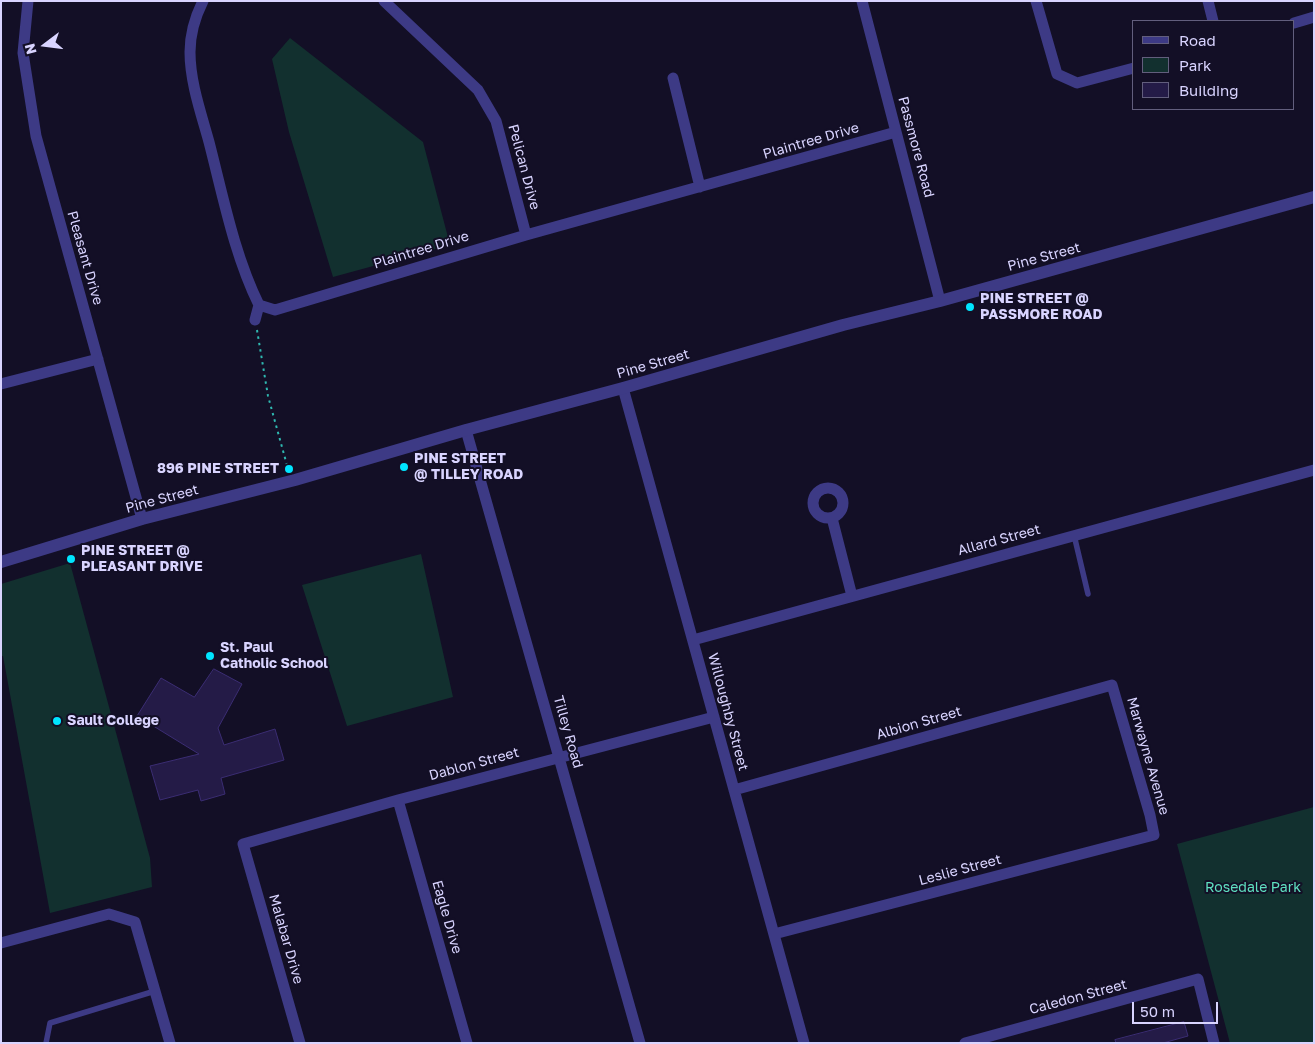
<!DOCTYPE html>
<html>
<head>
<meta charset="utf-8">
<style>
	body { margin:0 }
	#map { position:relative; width:1315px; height:1044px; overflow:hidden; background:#130f26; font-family:"Golos Text",sans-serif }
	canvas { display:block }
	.frame { position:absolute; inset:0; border:2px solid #d9d4ff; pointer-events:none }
	.legend { position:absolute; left:1132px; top:20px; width:162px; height:90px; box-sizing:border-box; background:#130f26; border:1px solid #625e7d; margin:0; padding:6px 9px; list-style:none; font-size:15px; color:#d9d4ff }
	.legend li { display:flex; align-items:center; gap:10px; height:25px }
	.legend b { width:25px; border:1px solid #625e7d }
	.north { position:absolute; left:20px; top:20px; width:50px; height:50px; -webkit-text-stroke:4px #130f26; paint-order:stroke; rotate:255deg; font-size:14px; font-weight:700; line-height:20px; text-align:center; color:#d9d4ff }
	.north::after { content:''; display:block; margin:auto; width:18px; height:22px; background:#d9d4ff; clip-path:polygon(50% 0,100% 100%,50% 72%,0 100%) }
	.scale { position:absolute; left:1132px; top:1002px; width:86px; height:22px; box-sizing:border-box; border:2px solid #d9d4ff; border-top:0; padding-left:6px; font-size:15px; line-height:18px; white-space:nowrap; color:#d9d4ff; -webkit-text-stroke:4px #130f26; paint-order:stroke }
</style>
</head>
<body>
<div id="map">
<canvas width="1315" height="1044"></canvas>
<div class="frame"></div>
<ul class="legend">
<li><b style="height:6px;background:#3d3a85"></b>Road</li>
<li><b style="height:14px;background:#12302f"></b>Park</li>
<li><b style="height:14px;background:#241b47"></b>Building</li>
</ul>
<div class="north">N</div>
<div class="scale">50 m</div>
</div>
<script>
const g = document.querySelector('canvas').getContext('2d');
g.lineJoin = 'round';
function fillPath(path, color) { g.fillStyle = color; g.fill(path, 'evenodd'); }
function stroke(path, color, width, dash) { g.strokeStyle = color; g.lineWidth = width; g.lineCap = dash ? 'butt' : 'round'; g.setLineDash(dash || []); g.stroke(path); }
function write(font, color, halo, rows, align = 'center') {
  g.font = font + ' "Golos Text",sans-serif'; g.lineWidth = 4; g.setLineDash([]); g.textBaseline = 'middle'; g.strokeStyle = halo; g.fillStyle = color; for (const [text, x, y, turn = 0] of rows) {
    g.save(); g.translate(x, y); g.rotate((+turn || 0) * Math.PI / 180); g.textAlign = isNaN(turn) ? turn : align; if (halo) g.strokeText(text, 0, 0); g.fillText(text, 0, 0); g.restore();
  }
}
fillPath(new Path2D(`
	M290,38l133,104 27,103 -117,32 -44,-145 -17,-73z
	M421,554l32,143 -106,29 -45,-141z
	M70,563l80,295 2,29 -102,26 -47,-257h-2v-72z
	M1314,807v236h-84l-53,-199z`), '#12302f');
const building = new Path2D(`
	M214,669l28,15 -24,44 6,17 51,-16 9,31 -63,18 4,16 -24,7 -3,-11 -38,10 -10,-34 49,-12 -62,-38 24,-38 33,19z
	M1184,1022l4,14 -25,7h-47l-1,-3z`);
fillPath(building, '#241b47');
stroke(building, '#3b2d73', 1);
stroke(new Path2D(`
	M257,330l11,66 20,73`), '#2fb8b0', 2, [2.5, 4]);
stroke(new Path2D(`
	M1074,535l14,59
	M46,1043l4,-20 105,-32`), '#3d3a85', 5.5);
stroke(new Path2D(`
	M28,1l-5,52 13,83 106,383
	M203,1c-8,16 -13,33 -13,51 0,30 11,61 19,90 14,54 25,112 50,163l16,5 251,-75 370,-103
	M384,1l94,89 18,31 30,114
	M862,1l78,300
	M1036,1l21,73 20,9 57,-15
	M1208,1l5,20
	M1294,23l20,-6
	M673,78l27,109
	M255,320l4,-15
	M1,384l97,-25
	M623,388l181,655
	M466,430l174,613
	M813 503a15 15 0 1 1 30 0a15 15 0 1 1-30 0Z
	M832,518l20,78
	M693,640l621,-170
	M734,790l378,-105 38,130 4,20 -380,99
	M398,800l69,243
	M1,943l108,-29 26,8 35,121
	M300,1043l-57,-199 155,-44 316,-83
	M965,1043l233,-64 16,64`), '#3d3a85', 11);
stroke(new Path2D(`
	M1,562l141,-43 153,-39 171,-50 157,-42 220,-63 97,-24 374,-104`), '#3d3a85', 12);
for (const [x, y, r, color] of [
	[970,307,5,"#00e5ff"],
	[404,467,5,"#00e5ff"],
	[289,469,5,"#00e5ff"],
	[71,559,5,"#00e5ff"],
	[210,656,5,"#00e5ff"],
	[57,721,5,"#00e5ff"]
]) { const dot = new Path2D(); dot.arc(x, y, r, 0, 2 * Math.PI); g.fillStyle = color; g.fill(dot); stroke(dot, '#130f26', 2); }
write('14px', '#d9d4ff', '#130f26', [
	["Plaintree Drive",811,141,-16],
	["Passmore Road",916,147,75],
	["Pelican Drive",524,167,75],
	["Plaintree Drive",421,250,-17],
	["Pine Street",1044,257,-15],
	["Pleasant Drive",85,258,74],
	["Pine Street",653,364,-16],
	["Pine Street",162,499,-15],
	["Allard Street",999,540,-15],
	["Willoughby Street",728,712,75],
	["Albion Street",919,723,-16],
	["Tilley Road",568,732,74],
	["Marwayne Avenue",1148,756,74],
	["Dablon Street",474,764,-15],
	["Leslie Street",960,870,-15],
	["Eagle Drive",447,917,74],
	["Malabar Drive",286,939,74],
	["Caledon Street",1078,997,-15]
]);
write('bold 14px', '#d9d4ff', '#130f26', [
	["PINE STREET @",980,299],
	["PASSMORE ROAD",980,315],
	["PINE STREET",414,459],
	["@ TILLEY ROAD",414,475],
	["896 PINE STREET",279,469,"right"],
	["PINE STREET @",81,551],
	["PLEASANT DRIVE",81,567],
	["St. Paul",220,648],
	["Catholic School",220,664],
	["Sault College",67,721]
], 'left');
write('14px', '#5fe0c0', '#130f26', [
	["Rosedale Park",1253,888]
]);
</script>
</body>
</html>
